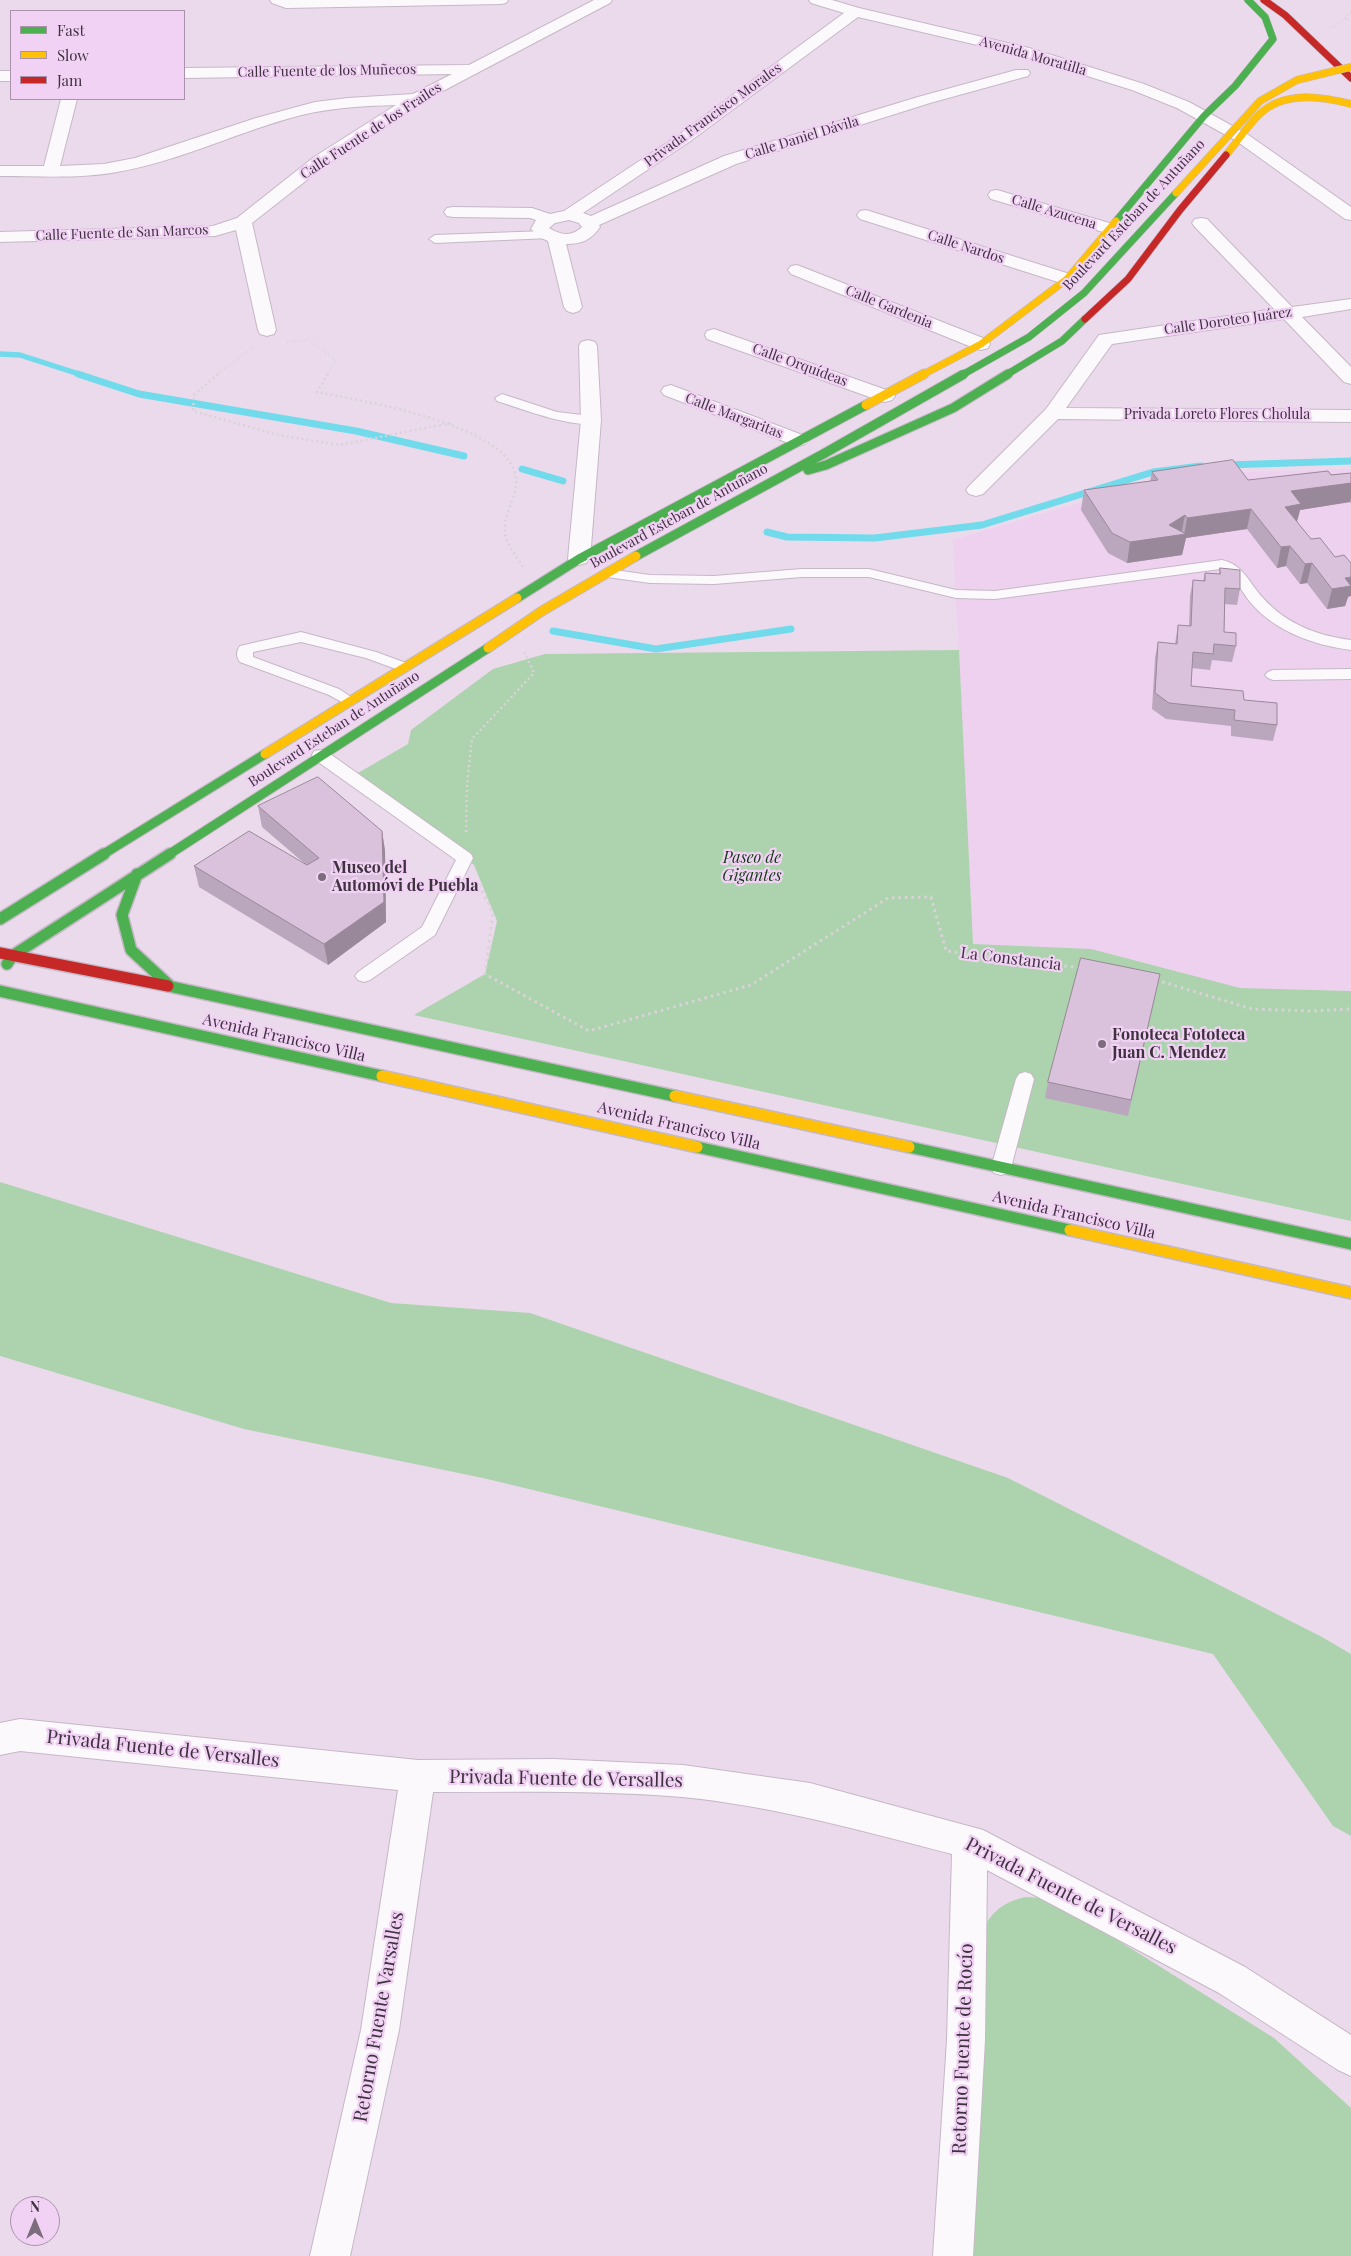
<!DOCTYPE html>
<html>
<head>
<meta charset="utf-8">
<style>
	body { margin:0 }
	#map { position:relative; width:1351px; height:2256px; overflow:hidden; background:#ebdaec; font-family:"Playfair Display",serif }
	canvas { display:block }
	.legend { position:absolute; left:10px; top:10px; width:175px; height:90px; box-sizing:border-box; background:#f2d2f4; border:1px solid #aa92ac; margin:0; padding:6px 9px; list-style:none; font-size:15px; color:#3e323f }
	.legend li { display:flex; align-items:center; gap:10px; height:25px }
	.legend b { width:25px; border:1px solid #aa92ac }
	.north { position:absolute; left:10px; top:2196px; width:50px; height:50px; box-sizing:border-box; background:#f2d2f4; border:1px solid #aa92ac; border-radius:50%; rotate:0deg; font-size:14px; font-weight:700; line-height:20px; text-align:center; color:#3e323f }
	.north::after { content:''; display:block; margin:auto; width:18px; height:22px; background:#7b6d7c; clip-path:polygon(50% 0,100% 100%,50% 72%,0 100%) }
</style>
</head>
<body>
<div id="map">
<canvas width="1351" height="2256"></canvas>
<ul class="legend">
<li><b style="height:6px;background:#4caf50"></b>Fast</li>
<li><b style="height:6px;background:#ffc107"></b>Slow</li>
<li><b style="height:6px;background:#c62828"></b>Jam</li>
</ul>
<div class="north">N</div>
</div>
<script>
const g = document.querySelector('canvas').getContext('2d');
g.lineJoin = 'round';
function fillPath(path, color) { g.fillStyle = color; g.fill(path, 'evenodd'); }
function stroke(path, color, width, dash) { g.strokeStyle = color; g.lineWidth = width; g.lineCap = dash ? 'butt' : 'round'; g.setLineDash(dash || []); g.stroke(path); }
function write(font, color, halo, rows, align = 'center') {
  g.font = font + ' "Playfair Display",serif'; g.lineWidth = 4.5; g.setLineDash([]); g.textBaseline = 'middle'; g.strokeStyle = halo; g.fillStyle = color; for (const [text, x, y, turn = 0] of rows) {
    g.save(); g.translate(x, y); g.rotate((+turn || 0) * Math.PI / 180); g.textAlign = isNaN(turn) ? turn : align; if (halo) g.strokeText(text, 0, 0); g.fillText(text, 0, 0); g.restore();
  }
}
fillPath(new Path2D(`
	M1351,469v522l-111,-3 -267,-43 -20,-405 224,-66z`), '#edd1ef');
fillPath(new Path2D(`
	M959,650l14,294 118,5 149,39 111,3v230l-937,-206 71,-41 12,-53 -23,-56 -116,-92 50,-29 3,-14 82,-61 52,-15z
	M0,1182l391,121 139,10 478,165 314,159 29,17v182l-18,-10 -120,-172 -730,-176 -239,-49 -244,-73z
	M1026,1897l16,1 29,13 203,127 77,70v148h-381l14,-329c10,-18 23,-26 42,-30z`), '#acd3ad');
stroke(new Path2D(`
	M0,354l20,1 62,20`), '#71dbeb', 5.5);
stroke(new Path2D(`
	M78,374l61,20 217,37 108,25
	M1226,465l125,-4
	M522,469l41,12
	M767,532l20,5 88,1 107,-13 171,-53 48,-6
	M553,631l103,18 135,-20`), '#71dbeb', 7);
const lane = new Path2D(`
	M546,231l6,4 -2,3 -115,5 -6,-4 6,-4z
	M502,394l55,18 34,4 7,4c-12,14 -84,-14 -101,-19l-2,-3z
	M1222,560c22,5 27,23 41,38 23,26 55,38 88,42v10c-37,-5 -75,-18 -100,-47 -10,-12 -16,-27 -31,-34l-225,30 -39,-1 -87,-21h-67l-88,7 -64,-1 -43,-6 -7,-4 7,-4 43,6 64,1 88,-7h67l87,21 39,1z
	M301,632l75,20 33,12 3,3 -3,3 -5,2 -38,-14 -65,-16 -48,10v5l86,32 18,12 -3,3 -5,2 -20,-11 -89,-33c-4,-5 -4,-11 0,-16z
	M1351,669v10l-78,1 -5,-2 -3,-3 3,-3 5,-2z
	M320,750l6,1 145,103 2,4 -38,77 -65,45 -6,2 -6,-2 -3,-4 3,-4 64,-45 34,-67 -142,-101 -2,-4 2,-4z
	M1025,1072l6,2 3,5 -23,89 -3,5 -7,2 -7,-2 -3,-5 25,-89 3,-5z`);
const street = new Path2D(`
	M270,0h238l-2,3 -5,1 -215,4 -14,-5z
	M594,0h18l-2,3 -188,99 -96,63 -74,58 24,107 -2,4 -7,2 -7,-2 -2,-4 -22,-100 -21,6 -215,6v-10l213,-6 24,-8 77,-61 82,-52c-36,1 -73,3 -109,14 -56,16 -111,43 -170,53 -38,7 -78,4 -117,4v-10h44l17,-67h16l-17,67 44,-2 31,-6 121,-40 59,-16 33,-4 65,-4 39,-20 -268,4v-10l285,-3z
	M809,0h23l27,8 170,40 115,36 45,18 58,32 104,73v13l-6,-1 -110,-79 -58,-32 -45,-18 -112,-35 -162,-38 -169,125 -106,71 8,3 133,-60 194,-59 98,-27h12l2,3 -2,3 -98,27 -194,61 -137,61 1,2c-9,13 -18,17 -34,17l16,63 -3,4 -6,2 -6,-2 -3,-4 -16,-66 -9,-4 -8,-8 5,-9 -6,-2 -77,-1 -6,-1 -3,-4 3,-4 6,-1 79,1 18,6 14,-3 113,-75 167,-123 -33,-10zM569,220l10,3 3,4c-10,10 -22,8 -33,1l6,-5z
	M0,71h11v10h-11z
	M997,190l119,35 3,4 -3,4 -6,1 -119,-35 -3,-4 3,-4z
	M866,210l207,65 3,4 -3,4 -6,1 -6,-1 -201,-64 -3,-4 3,-4z
	M1201,218l6,1 85,88 59,-8v10l-49,8 49,50v17l-7,-2 -60,-63 -172,25 -46,64 285,2v12l-293,-3 -75,75 -7,2 -7,-2 -3,-4 3,-4 77,-77 53,-74 175,-26 -79,-82 -3,-4 3,-4z
	M797,265l191,75 2,4 -2,4 -7,2 -7,-2 -183,-74 -3,-4 3,-4z
	M714,329l178,63 3,4 -3,4 -7,2 -7,-2 -171,-61 -2,-4 2,-4z
	M588,340l7,2 2,4 4,74 -11,139 -4,4 -7,2 -7,-2 -4,-4 13,-139 -2,-74 2,-4z
	M671,385l134,51 3,4 -3,4 -7,2 -7,-2 -127,-49 -3,-4 3,-4z
	M20,1719l398,41 136,-1 129,6 127,18 173,47 262,137 106,68v41l-13,-6 -119,-77 -232,-123 -2,170 -12,216h-40l14,-216 5,-186c-89,-23 -178,-48 -270,-57 -82,-7 -166,-5 -249,-5l-34,238 -49,226h-40l51,-226 37,-240 -378,-39 -20,4v-32z`);
const fastFar2 = new Path2D(`
	M1116,221l88,-105 31,-30 38,-47 -8,-22 -17,-17
	M1006,375l56,-34 23,-22`);
const fastFar1 = new Path2D(`
	M808,470l18,-5 127,-57 55,-34
	M636,556l189,-103
	M517,598l62,-39 287,-154
	M102,855l163,-101
	M168,855l320,-207`);
const fast = new Path2D(`
	M137,874l-15,41 9,35 39,36
	M0,919l104,-65
	M7,964l5,-8 158,-102
	M168,986l507,110
	M0,991l382,85
	M697,1147l373,83
	M909,1147l442,97`);
const slowFar2 = new Path2D(`
	M1226,155c13,-15 25,-36 41,-47 25,-16 57,-11 84,-4
	M922,375l59,-31 86,-65 49,-58`);
const slowFar1 = new Path2D(`
	M866,405l58,-31
	M488,648l54,-37 94,-55
	M265,754l252,-156`);
const slow = new Path2D(`
	M382,1076l315,71
	M675,1096l234,51
	M1070,1230l281,63`);
const jamFar1 = new Path2D(`
	M1264,0l21,15 66,63
	M1085,319l43,-40 52,-69 46,-55`);
const jam = new Path2D(`
	M0,953l168,33`);
stroke(lane, '#c5b8c6', 2);
stroke(street, '#c5b8c6', 2);
stroke(fastFar2, '#c5b8c6', 8);
stroke(fastFar1, '#c5b8c6', 11);
stroke(fast, '#c5b8c6', 14);
stroke(slowFar2, '#c5b8c6', 8);
stroke(slowFar1, '#c5b8c6', 11);
stroke(slow, '#c5b8c6', 14);
stroke(jamFar1, '#c5b8c6', 8);
stroke(jam, '#c5b8c6', 14);
stroke(new Path2D(`
	M1345,19l6,2
	M1331,28l14,-9 6,-8
	M287,342l21,-2 28,20 -9,15
	M216,375l38,-28`), '#d9d3d9', 2, [1, 2.5]);
stroke(new Path2D(`
	M218,374l-24,21 -1,16 85,24 61,10 112,-22
	M328,374l-11,18c44,9 193,32 199,86 2,19 -14,37 -11,56 2,12 13,23 18,34
	M466,832l1,-47 5,-46 62,-66 -10,-22`), '#d9d3d9', 2.5, [2, 3]);
stroke(new Path2D(`
	M479,885l14,28 -8,61 104,57 162,-46 137,-87 43,-1 15,54 135,17
	M1156,980l96,29 58,2 41,-2`), '#d9d3d9', 3, [2.5, 4]);
fillPath(lane, '#fcf9fc');
fillPath(street, '#fcf9fc');
stroke(fastFar2, '#4caf50', 7);
stroke(fastFar1, '#4caf50', 9);
stroke(fast, '#4caf50', 11);
stroke(slowFar2, '#ffc107', 7);
stroke(slowFar1, '#ffc107', 9);
stroke(slow, '#ffc107', 11);
stroke(jamFar1, '#c62828', 7);
stroke(jam, '#c62828', 11);
const fastBridgeFar1 = new Path2D(`
	M962,375l67,-38 55,-44 92,-100`);
const fastBridge = new Path2D(`
	M825,453l139,-79`);
const slowBridge = new Path2D(`
	M1176,193l84,-92 37,-21 54,-13`);
stroke(fastBridgeFar1, '#c5b8c6', 8, []);
stroke(fastBridge, '#c5b8c6', 11, []);
stroke(slowBridge, '#c5b8c6', 8, []);
stroke(fastBridgeFar1, '#4caf50', 7);
stroke(fastBridge, '#4caf50', 9);
stroke(slowBridge, '#ffc107', 7);
fillPath(new Path2D(`
	M1152,472l96,8 103,-7v31l-1,-2 -50,8 -3,12 51,75 -3,9 -18,3 -20,-26 -7,1 -14,-18 -9,2 -30,-39 -61,9 -4,17 -55,8 -19,-10 -27,-43 3,-20 66,-9z
	M1220,568l20,21 -3,16 -12,-1 -1,28 12,14 -4,16 -20,-2 -2,10 -18,-2 -1,18 53,14 33,25 -4,16 -42,-5v-10l-65,-7 -14,-10 3,-51 3,-16 17,2 3,-19 11,1 1,-30 3,-16 10,1 2,-8 14,1z
	M258,806l124,25 3,20 1,71 -58,43 -129,-78 -5,-21 110,-3 -42,-36z
	M1160,974l-32,142 -83,-18 3,-16z`), '#bba7bd');
fillPath(new Path2D(`
	M1351,483v14l-1,5 -50,8 -4,15 -11,-18 6,-16z
	M1251,509l-4,20 -61,9 -4,17 -55,8 3,-21 39,-17 16,-10 -4,20h3l3,-17z
	M1290,546l-4,20 -9,2 4,-21z
	M1312,563l-5,20 -7,1 5,-20z
	M1351,577v19l-3,1 -3,9 -18,3 5,-20 13,-11z
	M382,831l3,20 1,71 -58,43 -4,-21z`), '#99889a');
const building = new Path2D(`
	M1233,460l15,20 80,-9 3,4 20,-2v10l-60,8 10,13 -16,3 26,32 9,-1 15,19 9,-2 7,8v14l-6,1 6,8 -19,3 -20,-26 -7,1 -15,-18 -9,1 -30,-38 -64,9 -2,-3 -16,10 17,9 -56,8 -18,-9 -28,-43 74,-10 -6,-8z
	M1220,568l20,2v19l-15,-1 -1,44 12,1v13l-22,-2 -1,10 -20,-2 -2,34 52,5 1,9 33,3v22l-43,-5 1,-10 -66,-7 -14,-10 3,-51 19,2 1,-19 13,1 2,-46 12,1v-8l15,1z
	M318,777l64,54 2,71 -60,42 -130,-78 55,-35 58,34 12,-7 -61,-52z
	M1081,958l79,16 -29,126 -83,-18z`);
fillPath(building, '#dac2dc');
stroke(building, '#99889a', 1);
for (const [x, y, r, color] of [
	[322,877,5,"#7b6d7c"],
	[1102,1044,5,"#7b6d7c"]
]) { const dot = new Path2D(); dot.arc(x, y, r, 0, 2 * Math.PI); g.fillStyle = color; g.fill(dot); stroke(dot, '#f2d2f4', 2); }
write('14px', '#3e323f', '#f2d2f4', [
	["Avenida Moratilla",1033,56,16],
	["Calle Fuente de los Muñecos",327,71,-1],
	["Privada Francisco Morales",713,115,-36],
	["Calle Fuente de los Frailes",371,131,-33],
	["Calle Daniel Dávila",802,138,-17],
	["Calle Azucena",1054,212,17],
	["Boulevard Esteban de Antuñano",1134,215,-47],
	["Calle Fuente de San Marcos",122,233,-2],
	["Calle Nardos",966,247,18],
	["Calle Gardenia",889,307,22],
	["Calle Doroteo Juárez",1228,321,-8],
	["Calle Orquídeas",800,365,20],
	["Privada Loreto Flores Cholula",1217,415],
	["Calle Margaritas",734,416,21],
	["Boulevard Esteban de Antuñano",679,516,-29],
	["Boulevard Esteban de Antuñano",334,729,-33]
]);
write('italic 16px', '#123915', '#f2d2f4', [
	["Paseo de",752,858],
	["Gigantes",752,876]
]);
write('bold 16px', '#3e323f', '#f2d2f4', [
	["Museo del",332,868],
	["Automóvi de Puebla",332,886],
	["Fonoteca Fototeca",1112,1035],
	["Juan C. Mendez",1112,1053]
], 'left');
write('16px', '#3e323f', '#f2d2f4', [
	["La Constancia",1011,959,7],
	["Avenida Francisco Villa",284,1038,13],
	["Avenida Francisco Villa",679,1126,13],
	["Avenida Francisco Villa",1074,1215,13]
]);
write('19px', '#3e323f', '#f2d2f4', [
	["Privada Fuente de Versalles",163,1749,6],
	["Privada Fuente de Versalles",566,1779,1],
	["Privada Fuente de Versalles",1071,1896,27],
	["Retorno Fuente Varsalles",379,2017,-80],
	["Retorno Fuente de Rocío",963,2049,-88]
]);
</script>
</body>
</html>
